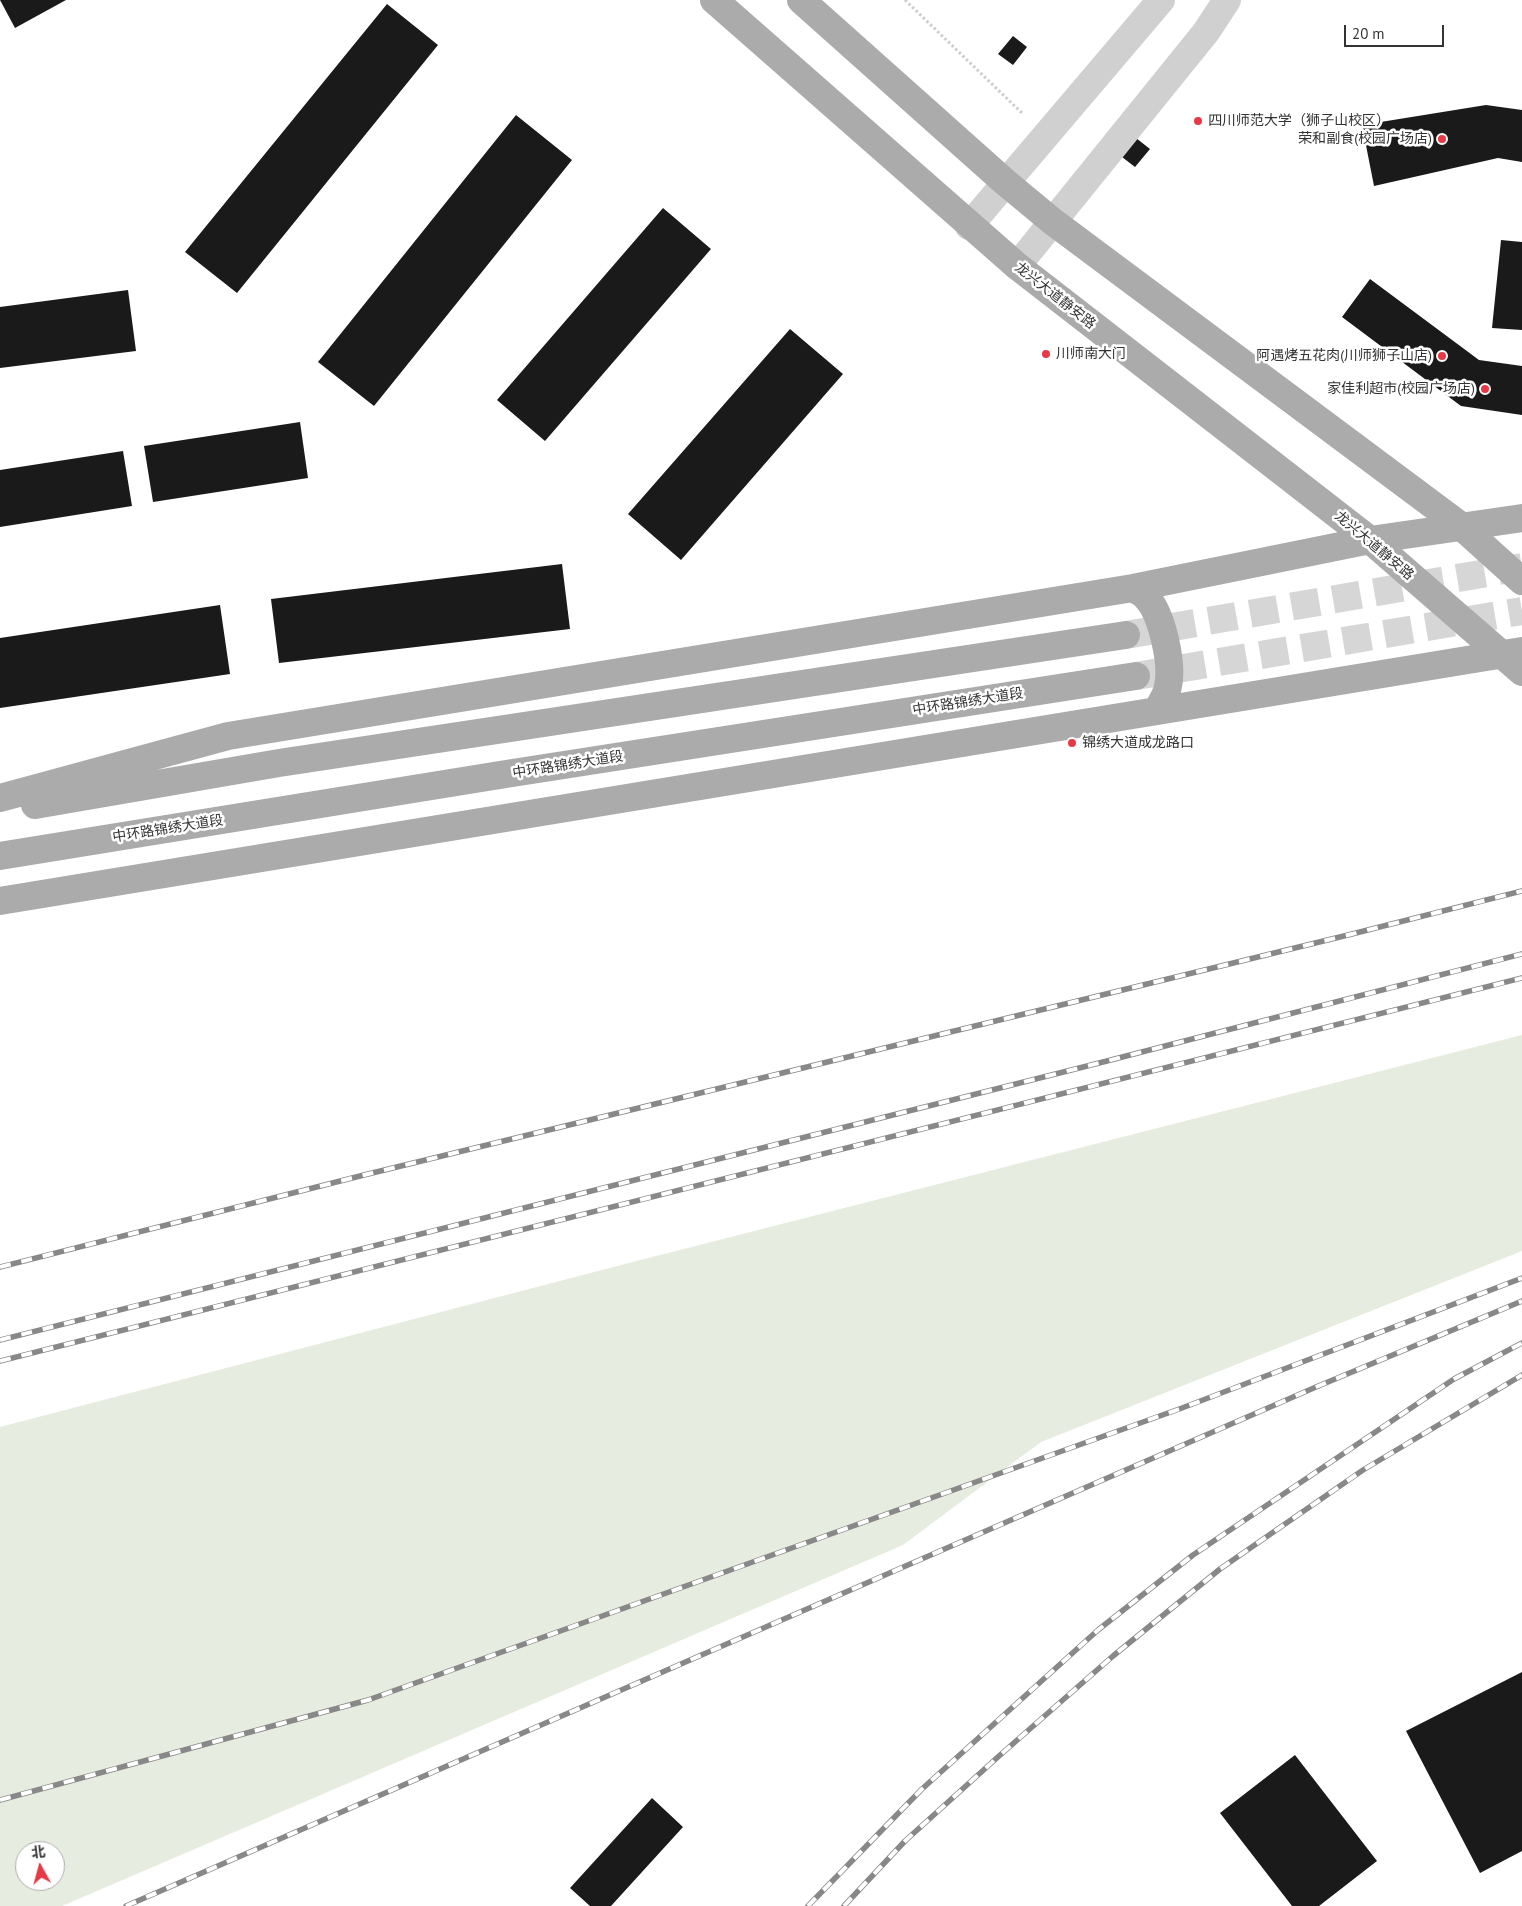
<!DOCTYPE html>
<html>
<head>
<meta charset="utf-8">
<style>
	body { margin:0 }
	#map { position:relative; width:1522px; height:1906px; overflow:hidden; background:#fff; font-family:"PT Sans","Noto Sans SC",sans-serif }
	canvas { display:block }
	.north { position:absolute; left:15px; top:1841px; width:50px; height:50px; box-sizing:border-box; background:#fff; border:1px solid #adadad; border-radius:50%; rotate:353deg; font-size:14px; font-weight:700; line-height:20px; text-align:center; color:#333 }
	.north::after { content:''; display:block; margin:auto; width:18px; height:22px; background:#e63946; clip-path:polygon(50% 0,100% 100%,50% 72%,0 100%) }
	.scale { position:absolute; left:1344px; top:25px; width:100px; height:22px; box-sizing:border-box; border:2px solid #333; border-top:0; padding-left:6px; font-size:15px; line-height:18px; white-space:nowrap; color:#333; -webkit-text-stroke:4px #fff; paint-order:stroke }
</style>
</head>
<body>
<div id="map">
<canvas width="1522" height="1906"></canvas>
<div class="north">北</div>
<div class="scale">20 m</div>
</div>
<script>
const g = document.querySelector('canvas').getContext('2d');
g.lineJoin = 'round';
function fillPath(path, color) { g.fillStyle = color; g.fill(path, 'evenodd'); }
function stroke(path, color, width, dash) { g.strokeStyle = color; g.lineWidth = width; g.lineCap = dash ? 'butt' : 'round'; g.setLineDash(dash || []); g.stroke(path); }
function write(font, color, halo, rows, align = 'center') {
  g.font = font + ' "PT Sans","Noto Sans SC",sans-serif'; g.lineWidth = 5; g.setLineDash([]); g.textBaseline = 'middle'; g.strokeStyle = halo; g.fillStyle = color; for (const [text, x, y, turn = 0] of rows) {
    g.save(); g.translate(x, y); g.rotate((+turn || 0) * Math.PI / 180); g.textAlign = isNaN(turn) ? turn : align; if (halo) g.strokeText(text, 0, 0); g.fillText(text, 0, 0); g.restore();
  }
}
fillPath(new Path2D(`
	M1522,1035v216l-481,191 -138,103 -841,361h-62v-479l625,-163zM25,1851h30v30h-30z`), '#e6ecdf');
fillPath(new Path2D(`
	M0,0h66l-51,28z
	M387,4l51,41 -201,248 -52,-41z
	M1013,36l14,11 -14,18 -15,-11z
	M1486,105l36,5v52l-24,-4 -124,28 -12,-61z
	M516,115l56,45 -198,246 -56,-44z
	M1136,138l14,11 -15,18 -13,-10z
	M663,208l48,41 -166,192 -48,-41z
	M1501,240l21,2v88l-30,-2z
	M1370,279l109,81 43,6v49l-61,-9 -119,-89z
	M128,290l8,61 -136,17v-61z
	M790,329l53,45 -162,186 -53,-46z
	M300,422l8,56 -155,24 -9,-56z
	M123,451l9,55 -132,21v-57z
	M562,564l8,65 -291,34 -8,-64z
	M220,605l10,69 -230,34v-70z
	M1522,1672v179l-42,22 -74,-142z
	M1295,1755l82,106 -58,45h-27l-72,-93z
	M652,1798l31,29 -72,79h-21l-20,-18z`), '#1a1a1a');
stroke(new Path2D(`
	M1126,635l396,-68
	M1136,676l386,-65`), '#d6d6d6', 28, [28, 14]);
stroke(new Path2D(`
	M905,0l118,114`), '#cdcdcd', 3, [2.5, 2.5]);
stroke(new Path2D(`
	M969,226l192,-226
	M1017,266l189,-234 21,-32`), '#d0d0d0', 28);
stroke(new Path2D(`
	M714,0l303,266 353,274 152,132
	M801,0l204,182 47,39 409,305 61,55
	M1133,588c4,3 10,5 13,9 16,16 27,67 22,89 -1,9 -8,18 -11,25
	M0,798l228,-62 905,-148 237,-48 152,-22
	M35,805l244,-42 847,-128
	M0,856l506,-82 630,-98
	M0,901l1522,-250`), '#ababab', 28);
const rail = new Path2D(`
	M0,1267l364,-92 984,-240 174,-44
	M0,1340l1103,-278 419,-108
	M0,1361l1522,-383
	M0,1800l368,-100 814,-292 340,-130
	M126,1906l1190,-519 206,-86
	M808,1906l114,-117 176,-159 95,-75 261,-176 68,-36
	M844,1906l61,-65 94,-85 114,-100 107,-87 143,-99 159,-95`);
stroke(rail, '#888', 5.5);
stroke(rail, '#fff', 4, [11]);
for (const [x, y, r, color] of [
	[1198,121,5,"#e63946"],
	[1442,139,5,"#e63946"],
	[1046,354,5,"#e63946"],
	[1442,356,5,"#e63946"],
	[1485,389,5,"#e63946"],
	[1072,743,5,"#e63946"]
]) { const dot = new Path2D(); dot.arc(x, y, r, 0, 2 * Math.PI); g.fillStyle = color; g.fill(dot); stroke(dot, '#fff', 2); }
write('14px', '#333', '#fff', [
	["四川师范大学（狮子山校区）",1208,121],
	["荣和副食(校园广场店)",1432,139,"right"],
	["川师南大门",1056,354],
	["阿遇烤五花肉(川师狮子山店)",1432,356,"right"],
	["家佳利超市(校园广场店)",1475,389,"right"],
	["锦绣大道成龙路口",1082,743]
], 'left');
write('14px', '#333', '#fff', [
	["龙兴大道静安路",1055,296,38],
	["龙兴大道静安路",1374,546,40],
	["中环路锦绣大道段",968,702,-9],
	["中环路锦绣大道段",568,765,-9],
	["中环路锦绣大道段",168,829,-9]
]);
</script>
</body>
</html>
